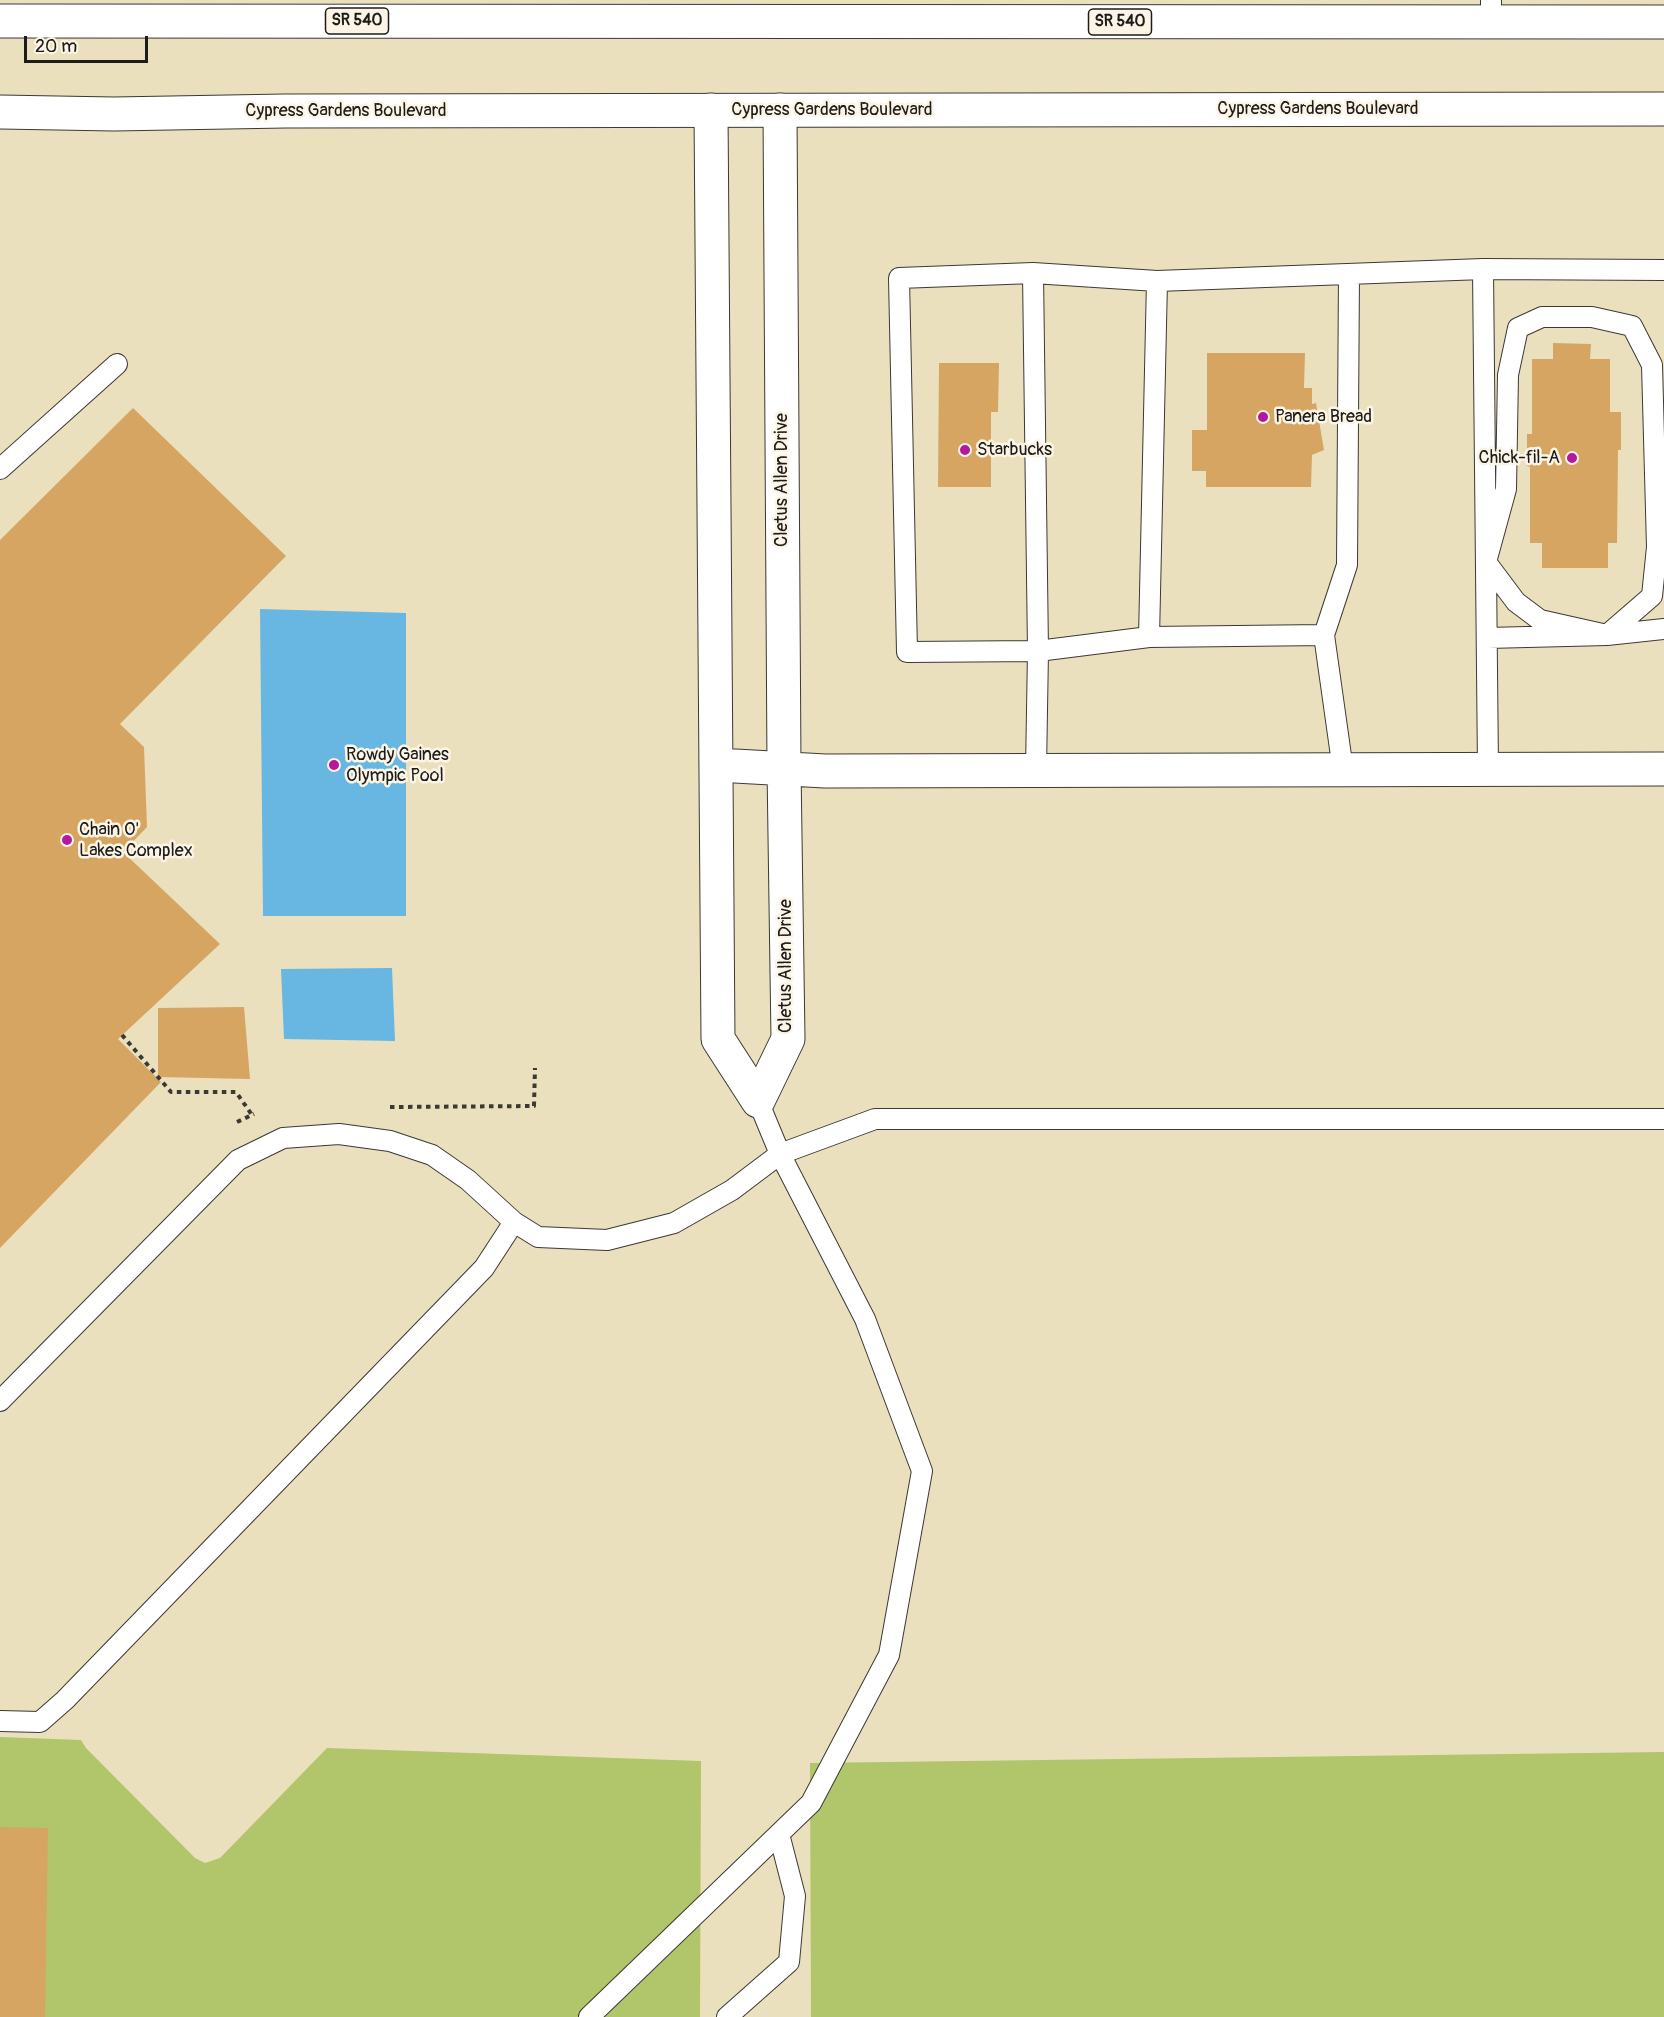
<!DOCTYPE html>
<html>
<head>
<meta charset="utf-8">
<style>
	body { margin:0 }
	#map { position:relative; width:1664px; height:2017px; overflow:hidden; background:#ebe0bd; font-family:Pangolin,sans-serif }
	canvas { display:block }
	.scale { position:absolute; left:24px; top:36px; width:124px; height:27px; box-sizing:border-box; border:3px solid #1c1c1c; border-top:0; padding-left:8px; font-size:18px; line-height:21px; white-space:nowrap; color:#1c1c1c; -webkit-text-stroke:4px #fcf5e5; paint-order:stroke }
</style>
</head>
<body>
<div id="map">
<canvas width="1664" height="2017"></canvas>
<div class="scale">20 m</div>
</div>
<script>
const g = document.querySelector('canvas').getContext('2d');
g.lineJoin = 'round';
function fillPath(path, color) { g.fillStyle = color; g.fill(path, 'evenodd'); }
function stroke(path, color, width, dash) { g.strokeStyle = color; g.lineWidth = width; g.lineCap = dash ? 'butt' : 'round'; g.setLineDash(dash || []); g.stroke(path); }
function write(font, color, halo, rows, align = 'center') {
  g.font = font + ' Pangolin,sans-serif'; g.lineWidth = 5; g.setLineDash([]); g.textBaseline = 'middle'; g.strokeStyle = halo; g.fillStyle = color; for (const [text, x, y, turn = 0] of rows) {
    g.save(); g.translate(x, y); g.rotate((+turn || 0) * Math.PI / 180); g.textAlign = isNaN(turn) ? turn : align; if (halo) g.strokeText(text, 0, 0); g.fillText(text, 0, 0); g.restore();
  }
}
fillPath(new Path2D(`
	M0,1737l81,3 5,8 109,110 10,5 15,-5 107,-110 374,13 -1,256h-700z
	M1664,1752v265h-853l-1,-254z`), '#b1c56a');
fillPath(new Path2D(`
	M260,609l146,4v303h-143z
	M392,968l3,73 -111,-2 -3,-70z`), '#67b7e2');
fillPath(new Path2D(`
	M1553,343l38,1 -1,15h20v53h11v38h-3l-1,93h-9v25h-66v-25h-12v-76l-3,-1v-32h5v-75h21z
	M1207,353h98l-1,35h8v16l4,-1 8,47 -12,5 -1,32h-105v-16h-14v-41h15z
	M939,363h60l-1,49h-7v75h-53z
	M133,408l153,148 -166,168 24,23 3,80 -24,25 97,92 -102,95 43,43 -161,166v-708z
	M244,1007l6,72 -92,-2v-69z
	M0,1827l48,1 -3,189h-45z`), '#d6a562');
const service = new Path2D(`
	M1491,0v22
	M1033,273l5,378 -131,1 -8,-374 134,-5 124,8
	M1542,317h50l40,9 20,39 5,182 -5,49 -45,39 -67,-15 -24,-18 -30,-40 20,-73 2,-114 10,-47z
	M0,469l117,-105
	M1324,635l-175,2 8,-356 326,-12
	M1487,638l120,-3 57,-6
	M1488,769l-5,-500 181,1
	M1036,770l2,-119 111,-14
	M1343,770l-19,-135 23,-70 2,-291
	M0,1401l238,-241 45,-22 56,-4 51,7 42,14 36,25 46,42 24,15 69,3 67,-17 58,-33 48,-36 95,-35h789
	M0,1721l40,1 25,-22 419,-432 30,-46
	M589,2017l222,-214 78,-148 33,-184 -57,-152 -85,-165 -22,-53
	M727,2017l62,-55 6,-66 -16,-62`);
const minor = new Path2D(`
	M711,110l7,929 40,62
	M717,765l108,6 839,-2
	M758,1101l30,-62 -4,-271 -4,-658`);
const primary = new Path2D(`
	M0,21l1664,1
	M0,112l114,2 171,-3 1379,-2`);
stroke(service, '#3b3934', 22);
stroke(minor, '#3b3934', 35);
stroke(primary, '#3b3934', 35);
stroke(new Path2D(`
	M122,1035l49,57h65l16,23
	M390,1107l144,-1 1,-38
	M237,1122l17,-8`), '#3b3934', 4, [4.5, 4.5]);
stroke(service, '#fff', 20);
stroke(minor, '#fff', 33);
stroke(primary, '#fff', 33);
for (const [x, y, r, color] of [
	[1263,417,6,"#b5179e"],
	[965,450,6,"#b5179e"],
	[1572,458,6,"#b5179e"],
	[334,765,6,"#b5179e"],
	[67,840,6,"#b5179e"]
]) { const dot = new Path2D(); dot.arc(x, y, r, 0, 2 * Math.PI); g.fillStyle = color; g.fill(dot); stroke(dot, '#fcf5e5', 2); }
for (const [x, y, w] of [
	[357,21,63],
	[1120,22,63]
]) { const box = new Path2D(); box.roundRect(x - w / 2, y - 13, w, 26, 4.5); g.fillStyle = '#fcf5e5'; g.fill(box); stroke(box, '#1c1c1c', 1.5); }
write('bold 16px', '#1c1c1c', null, [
	["SR 540",357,21],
	["SR 540",1120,22]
]);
write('18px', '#1c1c1c', '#fcf5e5', [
	["Cypress Gardens Boulevard",1318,109],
	["Cypress Gardens Boulevard",832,110],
	["Cypress Gardens Boulevard",346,111],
	["Cletus Allen Drive",782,480,-90],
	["Cletus Allen Drive",786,966,-90]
]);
write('18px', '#1c1c1c', '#fcf5e5', [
	["Panera Bread",1275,417],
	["Starbucks",977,450],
	["Chick-fil-A",1560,458,"right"],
	["Rowdy Gaines",346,755],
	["Olympic Pool",346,776],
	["Chain O'",79,830],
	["Lakes Complex",79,851]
], 'left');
</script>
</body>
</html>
